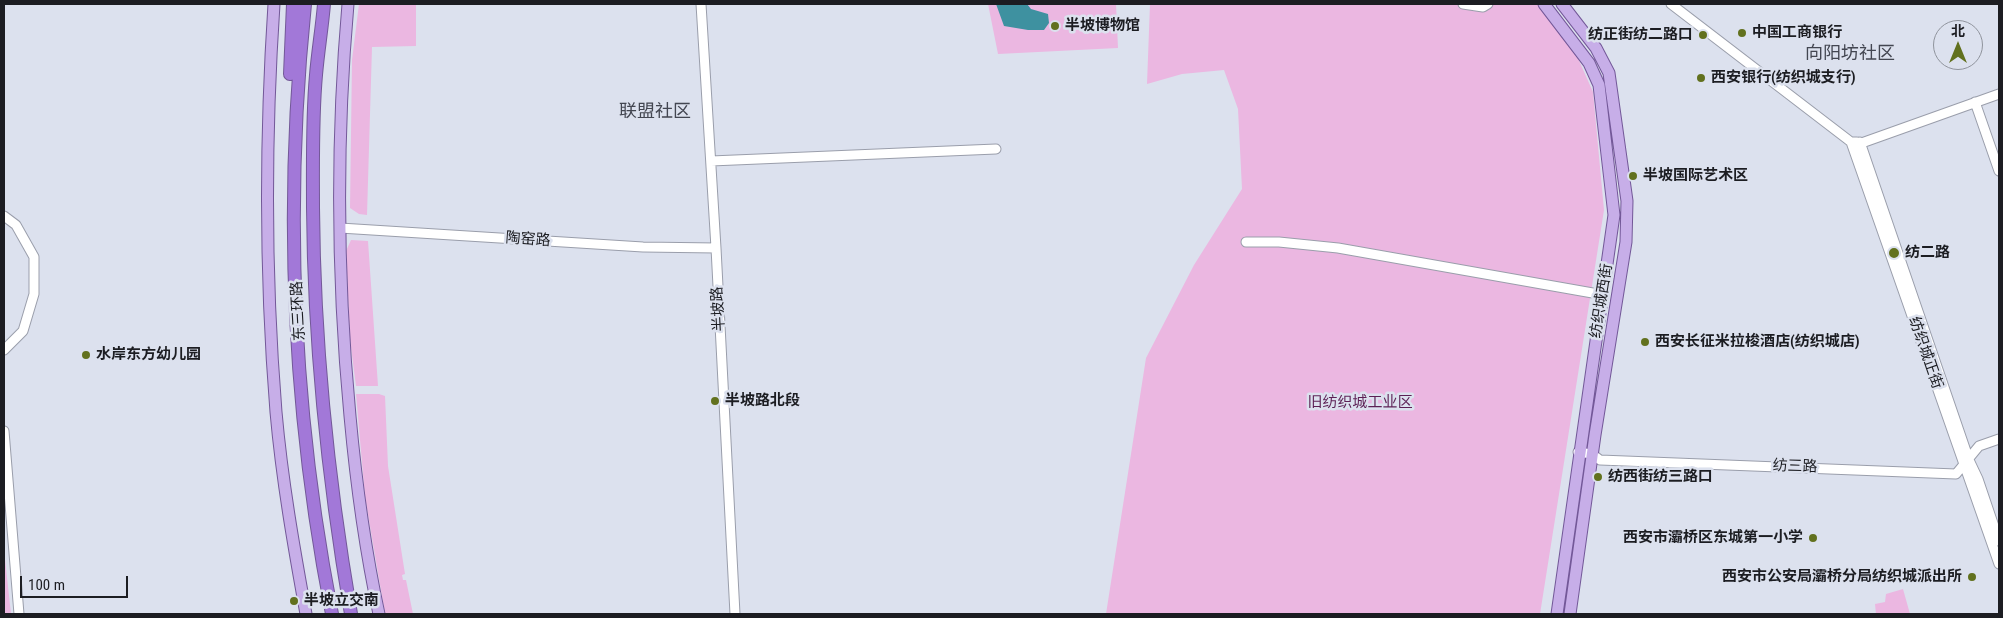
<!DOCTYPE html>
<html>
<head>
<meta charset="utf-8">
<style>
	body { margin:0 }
	#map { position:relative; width:2003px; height:618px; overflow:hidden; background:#dce1ee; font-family:"Roboto Condensed","Noto Sans SC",sans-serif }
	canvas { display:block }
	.frame { position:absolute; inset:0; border:5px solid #1c1d22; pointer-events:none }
	.north { position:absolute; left:1933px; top:20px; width:50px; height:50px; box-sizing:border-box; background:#dce1ee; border:1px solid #8f939c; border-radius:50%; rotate:0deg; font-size:14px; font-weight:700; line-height:20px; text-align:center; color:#1c1d22 }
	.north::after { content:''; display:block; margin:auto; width:18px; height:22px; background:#62711e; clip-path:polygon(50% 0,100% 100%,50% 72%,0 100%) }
	.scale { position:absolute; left:20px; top:576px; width:108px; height:22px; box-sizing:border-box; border:2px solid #1c1d22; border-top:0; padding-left:6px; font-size:15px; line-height:18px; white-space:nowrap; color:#1c1d22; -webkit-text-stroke:4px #dce1ee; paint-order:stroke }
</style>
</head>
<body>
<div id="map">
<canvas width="2003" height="618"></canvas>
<div class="frame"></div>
<div class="north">北</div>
<div class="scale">100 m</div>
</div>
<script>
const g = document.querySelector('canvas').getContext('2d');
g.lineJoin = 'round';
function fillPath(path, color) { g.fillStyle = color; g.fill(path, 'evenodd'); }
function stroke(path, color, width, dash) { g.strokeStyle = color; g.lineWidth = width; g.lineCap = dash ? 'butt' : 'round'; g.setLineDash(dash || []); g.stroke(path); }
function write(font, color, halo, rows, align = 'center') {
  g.font = font + ' "Roboto Condensed","Noto Sans SC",sans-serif'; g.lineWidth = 5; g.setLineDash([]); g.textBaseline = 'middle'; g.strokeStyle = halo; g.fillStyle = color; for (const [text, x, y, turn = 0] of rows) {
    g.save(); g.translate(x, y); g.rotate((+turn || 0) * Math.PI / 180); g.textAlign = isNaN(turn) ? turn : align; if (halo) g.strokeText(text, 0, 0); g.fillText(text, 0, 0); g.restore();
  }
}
fillPath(new Path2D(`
	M359,4h57v42l-44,1 -5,168 -8,-1 -9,-6 2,-148z
	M988,4h128l2,44 -120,6z
	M1150,4h387l40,52 16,36 11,118 -64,404h-434l40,-256 48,-93 48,-76 -4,-80 -14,-39 -42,4 -35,10z
	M351,240l17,1 10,145h-22l-6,-46 -4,-89z
	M356,394h23l6,2 3,70 17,108 -3,1 1,5h3l7,34h-28l-20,-117z
	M4,550l7,64h-7z
	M1903,589l7,25h-34l-1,-10 10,-2 1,-8z`), '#ebb7e1');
fillPath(new Path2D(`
	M996,4h31l4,5 17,5 1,9 -5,7h-16l-24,-4z`), '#3e91a0');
const minor = new Path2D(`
	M701,4l15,244 19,366
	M1463,4l20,3 5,-3
	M1671,4l180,138h6
	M1975,102l24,69
	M1851,142l148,422
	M1860,142l109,318 9,19 21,62
	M1856,145l143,-51
	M711,161l285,-12
	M4,216l12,9 18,32v37l-11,37 -19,19
	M340,228l303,19 73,1
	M1246,242h33l59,6 266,47
	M4,431l15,183
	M1578,452l14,2 8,6 356,14 23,-28 20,-7`);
const major = new Path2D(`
	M274,4c-9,136 -9,272 2,408 6,68 18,136 30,202
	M348,4c-12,137 -11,275 2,412 6,66 15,133 29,198
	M1544,4l45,59 10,22 15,130 -57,399
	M1562,4l34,44 13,25 18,128 -1,41 -31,193 -25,179`);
const highway = new Path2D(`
	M305,4c-21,203 -12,410 27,610
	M324,4c-2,24 -6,47 -8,71 -4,44 -3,89 -3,133 1,136 15,272 38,406
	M290,74l3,-70`);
stroke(minor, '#9a9eab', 11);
stroke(major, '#735898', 13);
stroke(highway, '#735898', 14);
stroke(minor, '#fff', 9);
stroke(major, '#c7aee8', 11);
stroke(highway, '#a278d8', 12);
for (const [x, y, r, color] of [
	[1055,26,5,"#62711e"],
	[1742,33,5,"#62711e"],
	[1703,35,5,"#62711e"],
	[1701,78,5,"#62711e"],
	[1633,176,5,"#62711e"],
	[1894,253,6,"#62711e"],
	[1645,342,5,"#62711e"],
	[86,355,5,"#62711e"],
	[715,401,5,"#62711e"],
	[1598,477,5,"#62711e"],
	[1813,538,5,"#62711e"],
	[1972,577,5,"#62711e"],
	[294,601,5,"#62711e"]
]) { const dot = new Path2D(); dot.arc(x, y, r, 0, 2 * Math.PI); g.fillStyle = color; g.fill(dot); stroke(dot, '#dce1ee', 2); }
write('bold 15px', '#1c1d22', '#dce1ee', [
	["半坡博物馆",1065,26],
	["中国工商银行",1752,33],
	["纺正街纺二路口",1693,35,"right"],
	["西安银行(纺织城支行)",1711,78],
	["半坡国际艺术区",1643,176],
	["纺二路",1905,253],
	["西安长征米拉梭酒店(纺织城店)",1655,342],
	["水岸东方幼儿园",96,355],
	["半坡路北段",725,401],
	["纺西街纺三路口",1608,477],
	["西安市灞桥区东城第一小学",1803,538,"right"],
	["西安市公安局灞桥分局纺织城派出所",1962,577,"right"],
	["半坡立交南",304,601]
], 'left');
write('15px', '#1c1d22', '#dce1ee', [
	["陶窑路",528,240,4],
	["纺织城西街",1602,301,-81],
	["半坡路",719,309,-93],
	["东三环路",299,311,-93],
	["纺织城正街",1925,353,71],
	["纺三路",1795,467,2]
]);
write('15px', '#5c1f54', '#dce1ee', [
	["旧纺织城工业区",1360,403]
]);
write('18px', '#434651', '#dce1ee', [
	["向阳坊社区",1850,54],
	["联盟社区",655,112]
]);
</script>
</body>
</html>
